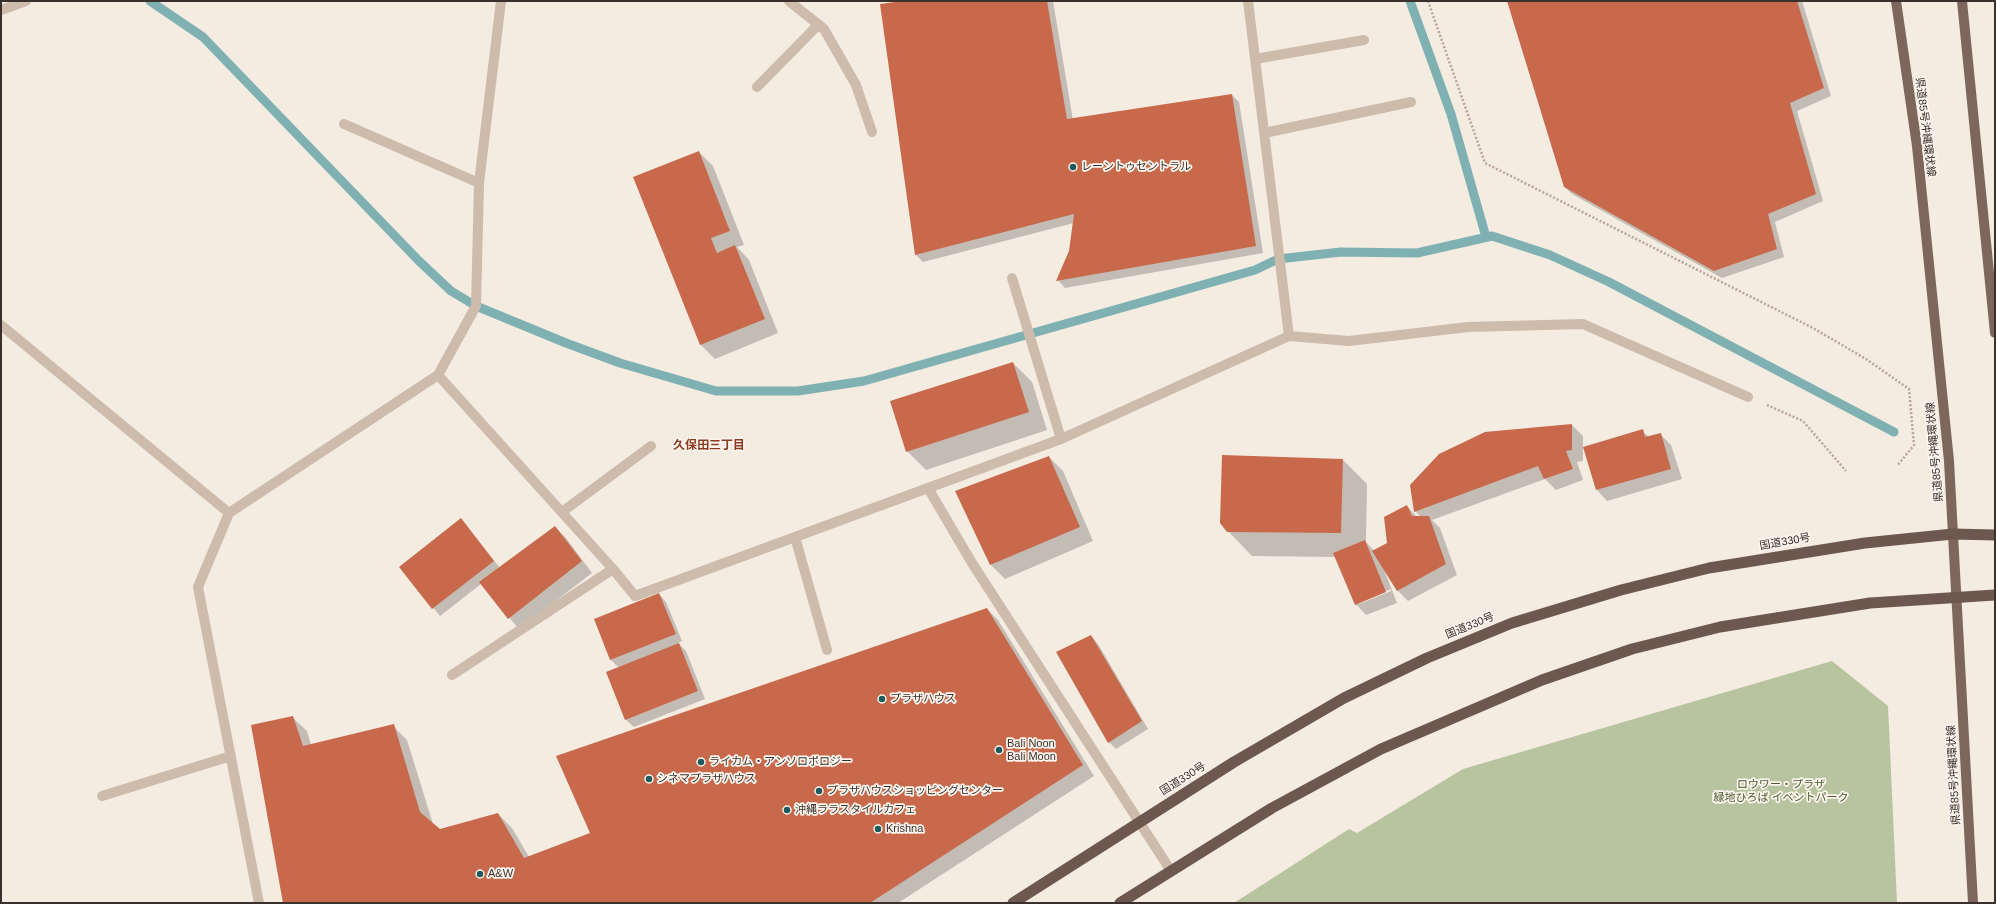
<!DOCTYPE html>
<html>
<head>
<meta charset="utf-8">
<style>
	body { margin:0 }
	#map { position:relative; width:1996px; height:904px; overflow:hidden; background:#f4ebe1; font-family:Helvetica,sans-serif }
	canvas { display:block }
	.frame { position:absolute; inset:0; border:2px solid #3b302b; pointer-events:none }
</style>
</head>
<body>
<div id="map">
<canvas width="1996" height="904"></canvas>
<div class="frame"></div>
</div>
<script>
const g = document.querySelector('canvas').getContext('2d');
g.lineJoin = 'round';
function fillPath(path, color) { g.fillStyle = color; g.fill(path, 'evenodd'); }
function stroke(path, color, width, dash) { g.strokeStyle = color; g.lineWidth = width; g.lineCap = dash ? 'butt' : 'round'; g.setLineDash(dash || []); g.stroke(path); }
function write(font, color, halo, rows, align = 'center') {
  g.font = font + ' Helvetica,"Noto Sans JP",sans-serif'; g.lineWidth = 3.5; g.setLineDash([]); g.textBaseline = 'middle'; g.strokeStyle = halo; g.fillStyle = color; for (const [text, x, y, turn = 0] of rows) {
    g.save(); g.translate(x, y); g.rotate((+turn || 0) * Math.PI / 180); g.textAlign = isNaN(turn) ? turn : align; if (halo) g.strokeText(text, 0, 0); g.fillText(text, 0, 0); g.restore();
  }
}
fillPath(new Path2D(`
	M1832,661l56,45 9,197h-663l115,-74 8,4 106,-64z`), '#b8c4a0');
fillPath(new Path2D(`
	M909,1h144l20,119 159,-25 7,7 24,151 -198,35 -7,-8 12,-29 4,-28 -151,39 -7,-7z
	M1509,1h293l29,95 -34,15 26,90 -48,21 9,35 -62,21 -150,-84 -7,-7z
	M699,152l14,14 31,79 -7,2 12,13 29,73 -63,26 -14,-14 -67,-167z
	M1013,363l19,19 15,48 -121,40 -19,-19z
	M1572,425l11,11v25l-6,1 6,18 -27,10 -11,-11 -113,41 8,8 17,47 -49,26 -11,-11 -14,-23 14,36 -31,12 -10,-11 -20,-47 -84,-1 -24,-25 115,-71 24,24 -1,58 8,9 14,-7 19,-38 10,11h4l-6,-6zM1391,589v2l-32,13v-2z
	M1642,431l7,6 11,-3 11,11 11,34 -75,22 -10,-11z
	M1049,457l14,14 30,70 -88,38 -14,-14z
	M461,519l39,49 55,-41 11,11 26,35 -73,56 -38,-45 -41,32 -40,-49z
	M659,594l7,8 16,39 -4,2 8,8 19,48 -71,28 -8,-7 -19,-48 12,-4 -8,-8 -16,-40z
	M987,609l11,11 96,156 -196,127h-614l8,-186 15,14 4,14 82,-19 14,14 26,84 7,6 58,-16 14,14 17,29 63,-23z
	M1091,636l7,8 50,85 -32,20 -7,-7z`), '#0003');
stroke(new Path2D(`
	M150,1l53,36 216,224 32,30 25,15 90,37 54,20 96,28h82l66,-10 391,-111 23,-11 63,-7 76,1 75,-17 58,19 59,27 285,150
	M1410,1l41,113 35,123`), '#7fb0b2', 9);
fillPath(new Path2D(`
	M902,1h145l20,118 165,-25 24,152 -200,35 13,-30 5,-37 -159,41 -35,-251z
	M1507,1h290l27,87 -34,15 26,91 -48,20 9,35 -63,22 -150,-84z
	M699,151l31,80 -19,7 6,15 18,-8 30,74 -65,26 -67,-168z
	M1013,362l16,50 -123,40 -16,-51z
	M1572,424v26l-6,1 7,18 -29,10 -6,-13 -124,46 -4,-27 29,-31 46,-22z
	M1643,429l2,8 16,-4 10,36 -75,21 -13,-43z
	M1222,455l121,4 -2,74 -114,-1 -7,-9z
	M1049,456l31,71 -90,38 -35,-74z
	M1407,505l5,11h17l17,48 -49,27 -25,-40 15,-8 -3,-26z
	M461,518l33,43 -62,48 -33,-42z
	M555,526l27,35 -74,58 -29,-37z
	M1365,540l21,52 -31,13 -22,-52z
	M659,593l17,41 -66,26 -16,-41z
	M987,608l96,157 -213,138h-587l-32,-178 42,-9 10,30 91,-22 26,88 20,17 58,-16 26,45 66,-25 -34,-77z
	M1091,635l51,86 -34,22 -52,-91z
	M679,643l19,48 -73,29 -19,-48z`), '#c8694b');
stroke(new Path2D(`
	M1428,1l57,162 328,165 53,31 43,30 5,56 -17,21
	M1767,405l36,16 43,50`), '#b9a596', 2.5, [2, 2]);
stroke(new Path2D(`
	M1012,278l49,161`), '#cdbbac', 10);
stroke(new Path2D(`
	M789,1l35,28 32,56 16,47
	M1248,1l41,335
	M1,10l25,-9
	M1255,59l109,-19
	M757,87l61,-62
	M344,124l135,59
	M1264,133l147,-31
	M1,325l228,188
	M438,375l175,194 22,27 426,-157 228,-103 60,5 119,-14 115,-3 165,73
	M928,488l44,75 199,308
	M562,512l89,-66
	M795,537l32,113
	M452,675l161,-106
	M102,796l129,-40
	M259,903l-61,-316 31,-74 209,-138 38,-69 3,-123 22,-182`), '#cdbbac', 10);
stroke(new Path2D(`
	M1896,1l21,145 32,315 24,442
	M1962,1l33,332`), '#7d675c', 10);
stroke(new Path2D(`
	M1013,903l221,-141 110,-64 83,-40 85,-35 109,-33 88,-22 156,-25 88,-9 42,1
	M1120,903l152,-95 109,-59 161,-69 90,-31 88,-22 150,-24 125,-8`), '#6c584f', 11);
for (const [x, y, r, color] of [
	[1073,167,4,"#1f5a5e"],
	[882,699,4,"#1f5a5e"],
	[999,750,4,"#1f5a5e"],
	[701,762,4,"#1f5a5e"],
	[649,779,4,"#1f5a5e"],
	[819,791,4,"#1f5a5e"],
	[787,810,4,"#1f5a5e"],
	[878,829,4,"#1f5a5e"],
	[480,874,4,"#1f5a5e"]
]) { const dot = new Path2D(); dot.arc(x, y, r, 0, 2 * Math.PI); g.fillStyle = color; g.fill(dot); stroke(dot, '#fbf5ee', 1.5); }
write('11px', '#3b302b', '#fbf5ee', [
	["県道85号沖縄環状線",1925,127,83],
	["県道85号沖縄環状線",1935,452,-95],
	["国道330号",1785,542,-10],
	["国道330号",1470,626,-22],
	["県道85号沖縄環状線",1954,775,-93],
	["国道330号",1183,779,-32]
]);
write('11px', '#3b302b', '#fbf5ee', [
	["レーントゥセントラル",1081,167],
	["プラザハウス",890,699],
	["Bali Noon",1007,744],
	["Bali Moon",1007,757],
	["ライカム・アンソロポロジー",709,762],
	["シネマプラザハウス",657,779],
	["プラザハウスショッピングセンター",827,791],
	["沖縄ララスタイルカフェ",795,810],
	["Krishna",886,829],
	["A&W",488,874]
], 'left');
write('11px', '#4a5a2e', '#fbf5ee', [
	["ロウワー・プラザ",1781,785],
	["緑地ひろば イベントパーク",1781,798]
]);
write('bold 12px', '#8c3b22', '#fbf5ee', [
	["久保田三丁目",709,446]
]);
</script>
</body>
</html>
